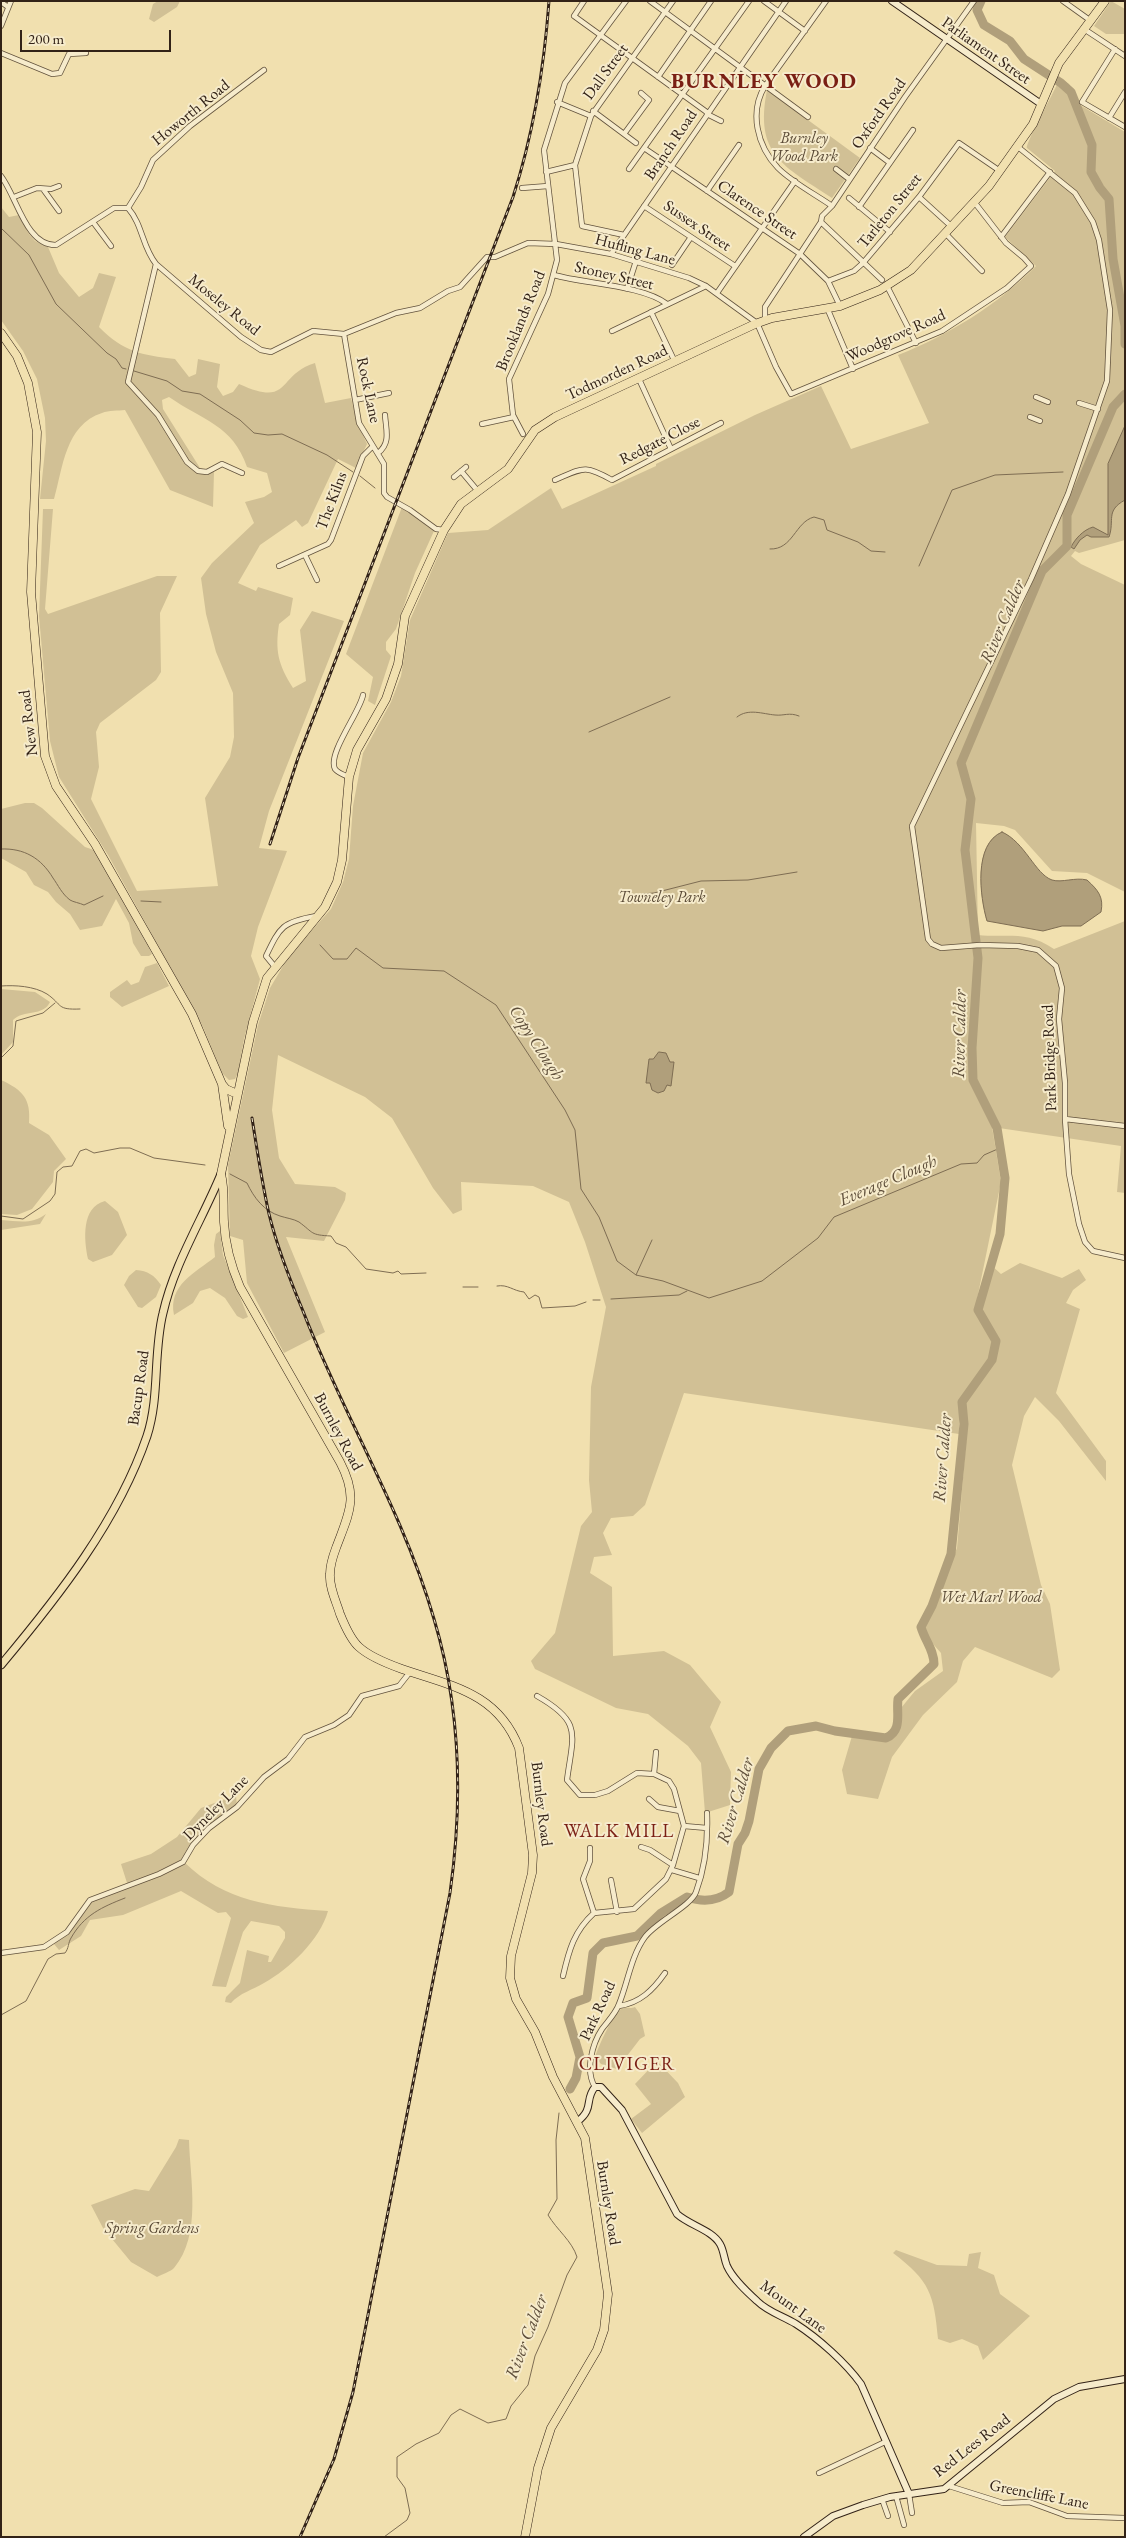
<!DOCTYPE html>
<html>
<head>
<meta charset="utf-8">
<style>
	body { margin:0 }
	#map { position:relative; width:1126px; height:2538px; overflow:hidden; background:#f1e0af; font-family:"EB Garamond",serif }
	canvas { display:block }
	.frame { position:absolute; inset:0; border:2px solid #322217; pointer-events:none }
	.scale { position:absolute; left:20px; top:30px; width:151px; height:22px; box-sizing:border-box; border:2px solid #322217; border-top:0; padding-left:6px; font-size:15px; line-height:18px; white-space:nowrap; color:#322217; -webkit-text-stroke:4px #f6ebcb; paint-order:stroke }
</style>
</head>
<body>
<div id="map">
<canvas width="1126" height="2538"></canvas>
<div class="frame"></div>
<div class="scale">200 m</div>
</div>
<script>
const g = document.querySelector('canvas').getContext('2d');
g.lineJoin = 'round';
function fillPath(path, color) { g.fillStyle = color; g.fill(path, 'evenodd'); }
function stroke(path, color, width, dash) { g.strokeStyle = color; g.lineWidth = width; g.lineCap = dash ? 'butt' : 'round'; g.setLineDash(dash || []); g.stroke(path); }
function write(font, color, halo, rows, align = 'center') {
  g.font = font + ' "EB Garamond",serif'; g.lineWidth = 4; g.setLineDash([]); g.textBaseline = 'middle'; g.strokeStyle = halo; g.fillStyle = color; for (const [text, x, y, turn = 0] of rows) {
    g.save(); g.translate(x, y); g.rotate((+turn || 0) * Math.PI / 180); g.textAlign = isNaN(turn) ? turn : align; if (halo) g.strokeText(text, 0, 0); g.fillText(text, 0, 0); g.restore();
  }
}
fillPath(new Path2D(`
	M158,1h22l-3,6 -23,15 -5,-3 4,-15z
	M1111,1l14,8v25h-19l-12,-8z
	M1060,78l9,6 11,21 45,27v408l-46,13 -4,-2 -4,5 10,8 44,21v307l-38,-19 -35,-2 -37,-41 -11,-4 -28,-3 2,112c30,3 48,-5 76,14l71,-28v272l-8,-1 4,-46 -129,-19 9,55 -26,127 19,31 -4,19 -30,44 -1,31 -275,-41 -39,112 -12,11 -22,2 -8,15 9,22 -18,2 -4,16 22,14 1,69 51,-5 26,14 31,37 -11,25 21,45 -1,33 -25,8 -4,-50 -13,-17 -40,-32 -32,-6 -81,-39 -4,-8 24,-28 26,-107 11,-14 -3,-32 2,-93 15,-80 -21,-65 -16,-40 -36,-16 -72,-4 1,28 -9,4 -20,-26 -41,-70 -27,-21 -87,-42 -6,55 7,48 16,26 40,3 11,6 -1,7 -21,41 -38,-4 39,95 -41,21 -37,-70 -4,-43 -13,-4 -2,-71 30,-140 12,-37 19,-32 42,-47 12,-27 6,-23 4,-53 10,-53 28,-51 10,-26 9,-56 38,-87 40,-3 63,-42 11,21 94,-43v-2l99,-49 66,-29 30,63 78,-26 -31,-68c51,-20 99,-50 138,-89l-31,-29 50,-66 -28,-23c-1,-6 28,-57 33,-70z
	M767,90l93,68 -28,40c-48,-32 -78,-43 -65,-108z
	M1,207l8,10 10,-2 10,19 6,7 13,6 11,26 20,24 14,-9 6,-15 17,4 -17,50c25,25 42,28 76,32l14,18 7,-3 2,-15 22,5 -3,23 6,9 10,-4 6,-8c53,24 37,-9 76,-21l10,40 26,-5 6,24 10,22 -11,24 -18,-9 -30,64 -6,4 -6,-7 -36,25 -22,38 18,8 2,-4 35,11 -3,17 -11,9c-4,27 -1,40 14,64l13,-7 -6,-51 12,-19 32,10 -75,190 -10,37 28,3 -29,76 -7,29 9,23 -16,60 -6,34 -3,6 -6,1 -7,-7 -19,-46 -95,-172 -49,-78 -9,-36 -11,-125 4,-107h10l-8,100 3,5 109,-38h20l-17,37 1,59 -5,8 -56,43 -4,9 3,35 -8,32 46,92 81,-5 -13,-88 25,-41 4,-20 -1,-44 -17,-41 -10,-38 -5,-36 11,-15 42,-40 -9,-21 19,-5 8,-5 -5,-19 -20,-6c-14,-42 -45,-47 -78,-70l-7,3 1,9 37,59 14,4 -1,35 -43,-17 -45,-80c-7,1 -16,0 -23,3 -37,12 -39,55 -48,86h-14l6,-58 -1,-23 -8,-39 -14,-28 -22,-31z
	M402,507l32,24 -19,42 -19,56 -10,13v8l5,6 -16,49 -7,-4 5,-24 -27,-23z
	M25,803h9l8,5 43,39 9,3 54,96 4,8 -3,2h-8l-8,-13 -4,-20 -13,-24 -14,27 -22,4 -10,-16 -14,-12 -8,-10 -14,-7 -8,-13 -25,-14v-49z
	M157,963l12,23 -47,21 -12,-10v-5l17,-12 4,5 8,-3 6,-15z
	M1,989l34,3 15,10c-7,15 -26,7 -37,18v22l-12,13z
	M1,1080c22,10 30,19 28,43l20,12 17,24 -12,12 -1,11 -21,27 -15,6 -16,-1z
	M105,1201l13,11 9,23 -15,20 -19,7 -5,-3c-4,-19 -7,-52 17,-58z
	M46,1214l-6,10 -39,6v-10c18,1 30,5 45,-6z
	M220,1231l3,24 25,62 -5,2 -6,-3 -12,-18 -15,-10 -10,3 -7,12 -19,12c-6,-30 21,-42 41,-58l-1,-12 2,-11z
	M1020,1263l42,15 17,-9 7,11 -13,10 -7,13 14,6 -24,84 50,68v20l-47,-60 -24,-24 -11,19 -12,49 29,120 9,19 10,66 -8,8 -77,-31 -12,14 -6,21 -34,33 -31,42 -14,42 -31,-5 -5,-24 10,-34 32,4 11,-3 6,-13v-16l14,-17 28,-20 -2,-18 -16,-18 -1,-13 33,-74 10,-117 -3,-29 31,-41 4,-21 -19,-32 11,-43 10,9z
	M136,1270c12,1 18,5 25,15l-5,12 -14,11 -4,-1 -14,-22 5,-9z
	M236,1795l1,12c-21,16 -40,31 -53,55 41,40 88,45 144,49 -8,29 -39,58 -64,72 -12,7 -24,10 -33,20l-6,-1 1,-5 14,-14 7,-33 22,6 -1,6h3l14,-24v-6l-6,-6 -28,-5 -8,11 -17,55 -14,-1 19,-68 -5,-6 -8,1 -37,-22 -58,24 -33,5 -9,16 -22,14 -5,-6 18,-16 18,-25 18,-11 20,-6 -7,-22 30,-10 26,-17 24,-29z
	M635,2007l5,7 5,22 -5,3 -23,30 -16,-5 -6,-7c3,-9 19,-47 28,-49 4,-1 7,1 12,-1z
	M657,2061l21,22 7,14 -43,36 -11,-14 20,-15 -16,-20z
	M179,2139l10,1c1,40 13,95 -15,128 -4,4 -12,6 -17,9l-26,-15 -28,-34 -12,-23 44,-16 14,2 27,-44z
	M896,2250l41,15 30,1 2,-12 12,-2 -3,16 16,7 6,19 30,22 -47,44 -5,-14 -16,-7 -12,4 -12,-4c-4,-45 -8,-58 -45,-86z`), '#d1c095');
const water = new Path2D(`
	M1125,426v74c-20,11 -10,20 -16,37h-18l-4,-2 -7,5 -6,9 -3,-2c4,-8 12,-17 22,-20l15,8v-71z
	M1002,832c23,10 33,42 50,48 10,3 23,-3 35,0 11,10 17,17 14,32l-20,14h-19l-19,5 -56,-10c-7,-24 -14,-77 15,-89z
	M659,1052l7,1 4,9h4l-3,24 -4,-1 -3,6 -6,2 -6,-3 -2,-7h-4l3,-24h4z`);
fillPath(water, '#b09f7b');
stroke(water, '#7e6d53', 1);
stroke(new Path2D(`
	M1,228l28,27 27,49 51,49 9,6 6,9 4,1
	M134,371l33,10 15,10 18,3 40,26 14,13 14,2 14,-1 45,21 26,17
	M360,476l15,12
	M770,549c23,1 25,-27 44,-32l10,3 3,10 31,12 13,9 14,1
	M919,566l33,-76 43,-15 68,-3
	M737,717c11,-9 26,-3 38,-2 9,1 14,-3 24,1
	M589,732l81,-35
	M1,849c23,-1 40,9 52,29 5,7 9,16 17,22 3,2 10,3 14,5l19,-9
	M642,894l12,-1 47,-12 47,-1 49,-8
	M141,901l20,1
	M320,945l13,14h14l9,-11 27,20 61,3 52,34 69,105 10,20 6,59 18,28 18,44 19,14
	M1,986c14,-1 33,0 46,8 16,11 9,16 33,15
	M1,1058l12,-12 3,-25 27,-8 12,-10
	M230,1174l17,9c7,15 17,28 33,33 6,2 14,3 19,6 15,11 11,13 32,14l5,7 10,4 20,22 27,4 5,-2 3,3 25,-1
	M1,1216l22,3 27,-18 5,-7 2,-22 6,-5 9,-1 8,-15 6,-2 8,4 26,-5h10l24,10 51,7
	M652,1240l-16,35 27,6 46,17 53,-17 56,-43 16,-21 127,-53 16,-1 7,-8 16,-7
	M497,1286c11,-2 16,5 27,6l5,7 6,-4 4,2 3,11 33,-2 11,-4
	M463,1287h15
	M611,1299l68,-4 8,-4
	M593,1300h7
	M1,2015l25,-14 22,-42 8,-5 9,-1c4,-5 3,-10 6,-15 13,-23 31,-31 54,-40
	M384,2537l23,-17 3,-7 -5,-25 -8,-11v-20l19,-13 23,-11 12,-18 9,-6 28,14 18,-4 5,-13 17,-21 7,-29 13,-29 19,-52 10,-18c-5,-16 -20,-27 -29,-42l9,-16 -1,-59 3,-27`), '#7e6d53', 1);
stroke(new Path2D(`
	M981,1l-4,9 7,15 26,16 14,18 37,24 10,9 21,53 -1,27 9,16 9,11 4,60 12,67v18
	M570,2089l6,-11 4,-21 -12,-40 5,-14 14,-5 6,-45 10,-10 34,-7 24,-23 26,-16c15,5 29,5 42,-5l9,-48 7,-11 4,-12 10,-52 12,-21 17,-17 28,-5 19,5 51,7c17,-8 10,-24 12,-39l36,-35c0,-14 -9,-23 -13,-37l11,-21 19,-52 13,-130 -2,-22 30,-42 4,-19 -18,-31 22,-76 5,-56 -8,-50 -24,-48 -1,-32 6,-90 -13,-108 6,-51 -10,-36 81,-192 25,-25v-31l46,-108 12,-13`), '#b09f7b', 9);
const street = new Path2D(`
	M584,1l-10,15 134,97
	M650,1l158,116
	M764,1l41,30
	M826,1l-61,85c-16,26 -8,60 13,82 15,15 37,26 54,38
	M1063,1l28,20
	M1,2l7,5
	M1,26l10,-25
	M1084,29l41,27
	M1115,49l-33,53 43,25
	M1,53l51,21 8,-1 9,-19 17,-1
	M658,77l53,-76
	M557,102l34,14
	M593,111l43,32
	M707,114l14,7
	M1109,118l16,-26
	M624,134l25,-34 -8,-7
	M1018,147l57,46 18,29 6,18 11,70 -3,71 -39,113 -37,85 -119,247 16,113 4,5 9,4 39,-3 38,1 20,4 18,16 6,22 -3,31 6,64v36l4,55 10,50 6,18 8,9 32,7
	M644,148l156,106 28,27 12,25
	M870,148l20,15
	M629,169l120,-168
	M836,169l13,10
	M546,172l29,-7
	M1,176c16,21 25,70 55,69l58,-37h14c15,17 14,39 28,56l85,73 20,13 10,2 42,-21 31,3 52,-21 24,-5 28,-17 12,-4 27,-30h8l33,-14 28,1 55,10 78,24 17,8 51,37 19,44 15,27 151,-63 65,-43 24,-22 -7,-8 -18,-15 -31,-40
	M522,188l26,-2
	M43,189l16,22
	M707,191l32,-46
	M14,197l23,-9 14,1 8,-3
	M919,197l33,30
	M849,198l41,34
	M644,206l91,60
	M859,207l54,-77
	M128,208l13,-21 12,-27 37,-34 74,-56
	M93,222l18,24
	M821,222l61,58
	M946,234l36,37
	M624,235l-42,-9 -7,-61 16,-49 82,-115
	M1001,237l49,-65
	M611,254l175,-253
	M156,264l-28,118 30,33 29,47 11,9 9,1 15,-8 20,9
	M672,265l19,-28
	M554,275c31,9 88,10 113,29
	M828,281l26,-10 9,-8 56,-66 40,-54 41,28
	M887,286l29,57
	M627,289l9,-28
	M717,293l78,-112
	M828,310l25,59
	M651,312l24,50
	M765,320v-13l56,-85 1,-6 10,-10 73,-109 69,-96
	M612,331l94,-45
	M344,334l15,89 25,41v29l3,4 23,13 26,19 8,1
	M639,379l32,70
	M1036,397l12,5
	M355,400l34,-7
	M1079,403l19,6
	M1030,417l10,4
	M482,424l32,-7
	M523,434l-10,-19 -4,-36 39,-85 9,-34 -13,-110 21,-67 61,-82
	M378,453c13,-10 8,-23 7,-38
	M461,471l16,19
	M454,477l12,-10
	M555,480c28,-12 29,-16 57,0l109,-57
	M305,555l12,25
	M279,566l49,-22 3,-4 32,-84 10,-10
	M349,777c-5,-2 -11,-4 -14,-8 -8,-15 25,-57 28,-74
	M275,967l-9,-11c14,-29 16,-34 50,-40
	M1065,1119l60,7
	M537,1696c46,26 36,38 30,84l13,15h15l13,-4 29,-18 17,1 15,7 5,8 10,37 23,2
	M654,1774l2,-22
	M649,1799l9,8 22,4
	M641,1847l9,3 23,15
	M590,1848v13l-7,18 11,34 40,-4 32,-30 7,-14 11,-39
	M672,1870l27,8
	M611,1880l6,32
	M1,1953l43,-6 23,-15 23,-32 69,-26 24,-12 10,-17 16,-17 28,-21 27,-30 24,-18 17,-22 29,-12 15,-10 13,-19 37,-10 11,-14
	M563,1976c6,-26 11,-45 31,-63
	M619,2006c21,-3 34,-16 46,-33
	M595,2087c-10,-16 -3,-43 7,-58 6,-8 14,-16 17,-25 9,-22 12,-48 26,-67 11,-15 46,-31 51,-45 9,-24 12,-53 11,-79
	M819,2473l66,-31
	M949,2486l54,17 26,-1 38,14 58,2
	M909,2494l3,19
	M896,2496l8,29
	M882,2499l6,17`);
const secondary = new Path2D(`
	M892,1l149,103
	M577,2122c18,-14 7,-22 18,-35h6l21,23 55,104c12,11 35,16 43,30 4,7 4,15 7,22 6,13 19,25 30,35 11,11 26,15 39,23 22,14 50,39 65,60l48,110
	M804,2537l29,-21 30,-11 27,-8 54,-8 110,-90 25,-12 46,-8`);
const primary = new Path2D(`
	M1,1665c57,-68 117,-144 146,-229 13,-40 6,-83 16,-123 11,-49 39,-93 58,-139`);
const highway = new Path2D(`
	M1,333l16,23 11,27 9,49 -6,160 14,164 11,30 39,58 97,170 30,70 4,5 11,5
	M222,1084l6,42
	M525,2537l13,-69 13,-40 46,-78 7,-20 4,-36 -23,-156 -32,-61 -18,-45 -19,-33 -6,-21 1,-22 21,-83 1,-18 -14,-107c-21,-55 -67,-62 -117,-79 -14,-5 -32,-12 -43,-22 -9,-8 -15,-23 -19,-33 -4,-13 -11,-27 -10,-40 0,-9 3,-18 6,-26 13,-35 23,-50 4,-86l-100,-175c-9,-21 -15,-43 -16,-65 -1,-17 1,-32 -3,-48l32,-152 14,-44 58,-71 12,-25 5,-22 7,-83 8,-27 29,-51 12,-35 7,-48 39,-86 17,-26 47,-35 27,-39 20,-13 200,-93 17,-6 68,-12 40,-16 31,-20 78,-84 44,-62 26,-61 46,-62`);
stroke(street, '#62523d', 6);
stroke(secondary, '#322217', 8);
stroke(primary, '#322217', 9);
stroke(highway, '#322217', 9);
stroke(street, '#f6ebcb', 4.5);
stroke(secondary, '#f6ebcb', 6);
stroke(primary, '#f1e0af', 7);
stroke(highway, '#f1e0af', 8);
const rail = new Path2D(`
	M270,844l28,-86 215,-561c21,-65 31,-128 36,-196
	M252,1118c5,32 10,65 17,96 8,33 21,66 34,97 40,104 100,200 131,308 27,90 29,182 16,274l-97,499 -19,67 -34,78`);
stroke(rail, '#322217', 3);
stroke(rail, '#f6ebcb', 1, [4]);
write('16px', '#322217', '#f6ebcb', [
	["Parliament Street",986,51,35],
	["Dall Street",606,72,-54],
	["Howorth Road",191,113,-39],
	["Oxford Road",879,114,-55],
	["Branch Road",671,145,-56],
	["Clarence Street",757,210,34],
	["Tarleton Street",890,211,-51],
	["Sussex Street",697,226,34],
	["Hufling Lane",635,250,15],
	["Stoney Street",614,276,13],
	["Moseley Road",224,305,39],
	["Brooklands Road",521,321,-68],
	["Woodgrove Road",896,336,-24],
	["Todmorden Road",617,373,-25],
	["Rock Lane",368,390,78],
	["Redgate Close",660,441,-27],
	["The Kilns",332,501,-69],
	["New Road",29,723,-97],
	["Park Bridge Road",1050,1058,-92],
	["Bacup Road",139,1388,-82],
	["Burnley Road",338,1432,62],
	["Burnley Road",541,1804,83],
	["Dyneley Lane",216,1808,-45],
	["Park Road",598,2011,-65],
	["Burnley Road",608,2203,81],
	["Mount Lane",793,2307,36],
	["Red Lees Road",972,2446,-38],
	["Greencliffe Lane",1039,2495,11]
]);
write('italic 16px', '#5a4a36', '#f6ebcb', [
	["Burnley",804,139],
	["Wood Park",804,157],
	["Towneley Park",662,898],
	["Wet Marl Wood",991,1598],
	["Spring Gardens",152,2229]
]);
write('italic 18px', '#5e4e3a', '#f6ebcb', [
	["River Calder",1003,622,-67],
	["River Calder",960,1034,-89],
	["Copy Clough",536,1043,57],
	["Everage Clough",888,1181,-23],
	["River Calder",943,1458,-86],
	["River Calder",736,1801,-73],
	["River Calder",527,2337,-69]
]);
g.letterSpacing = '1px';
write('19px', '#7a1f14', '#f6ebcb', [
	["WALK MILL",619,1832],
	["CLIVIGER",627,2065]
]);
g.letterSpacing = '0px';
g.letterSpacing = '1px';
write('bold 21px', '#7a1f14', '#f6ebcb', [
	["BURNLEY WOOD",764,82]
]);
g.letterSpacing = '0px';
</script>
</body>
</html>
